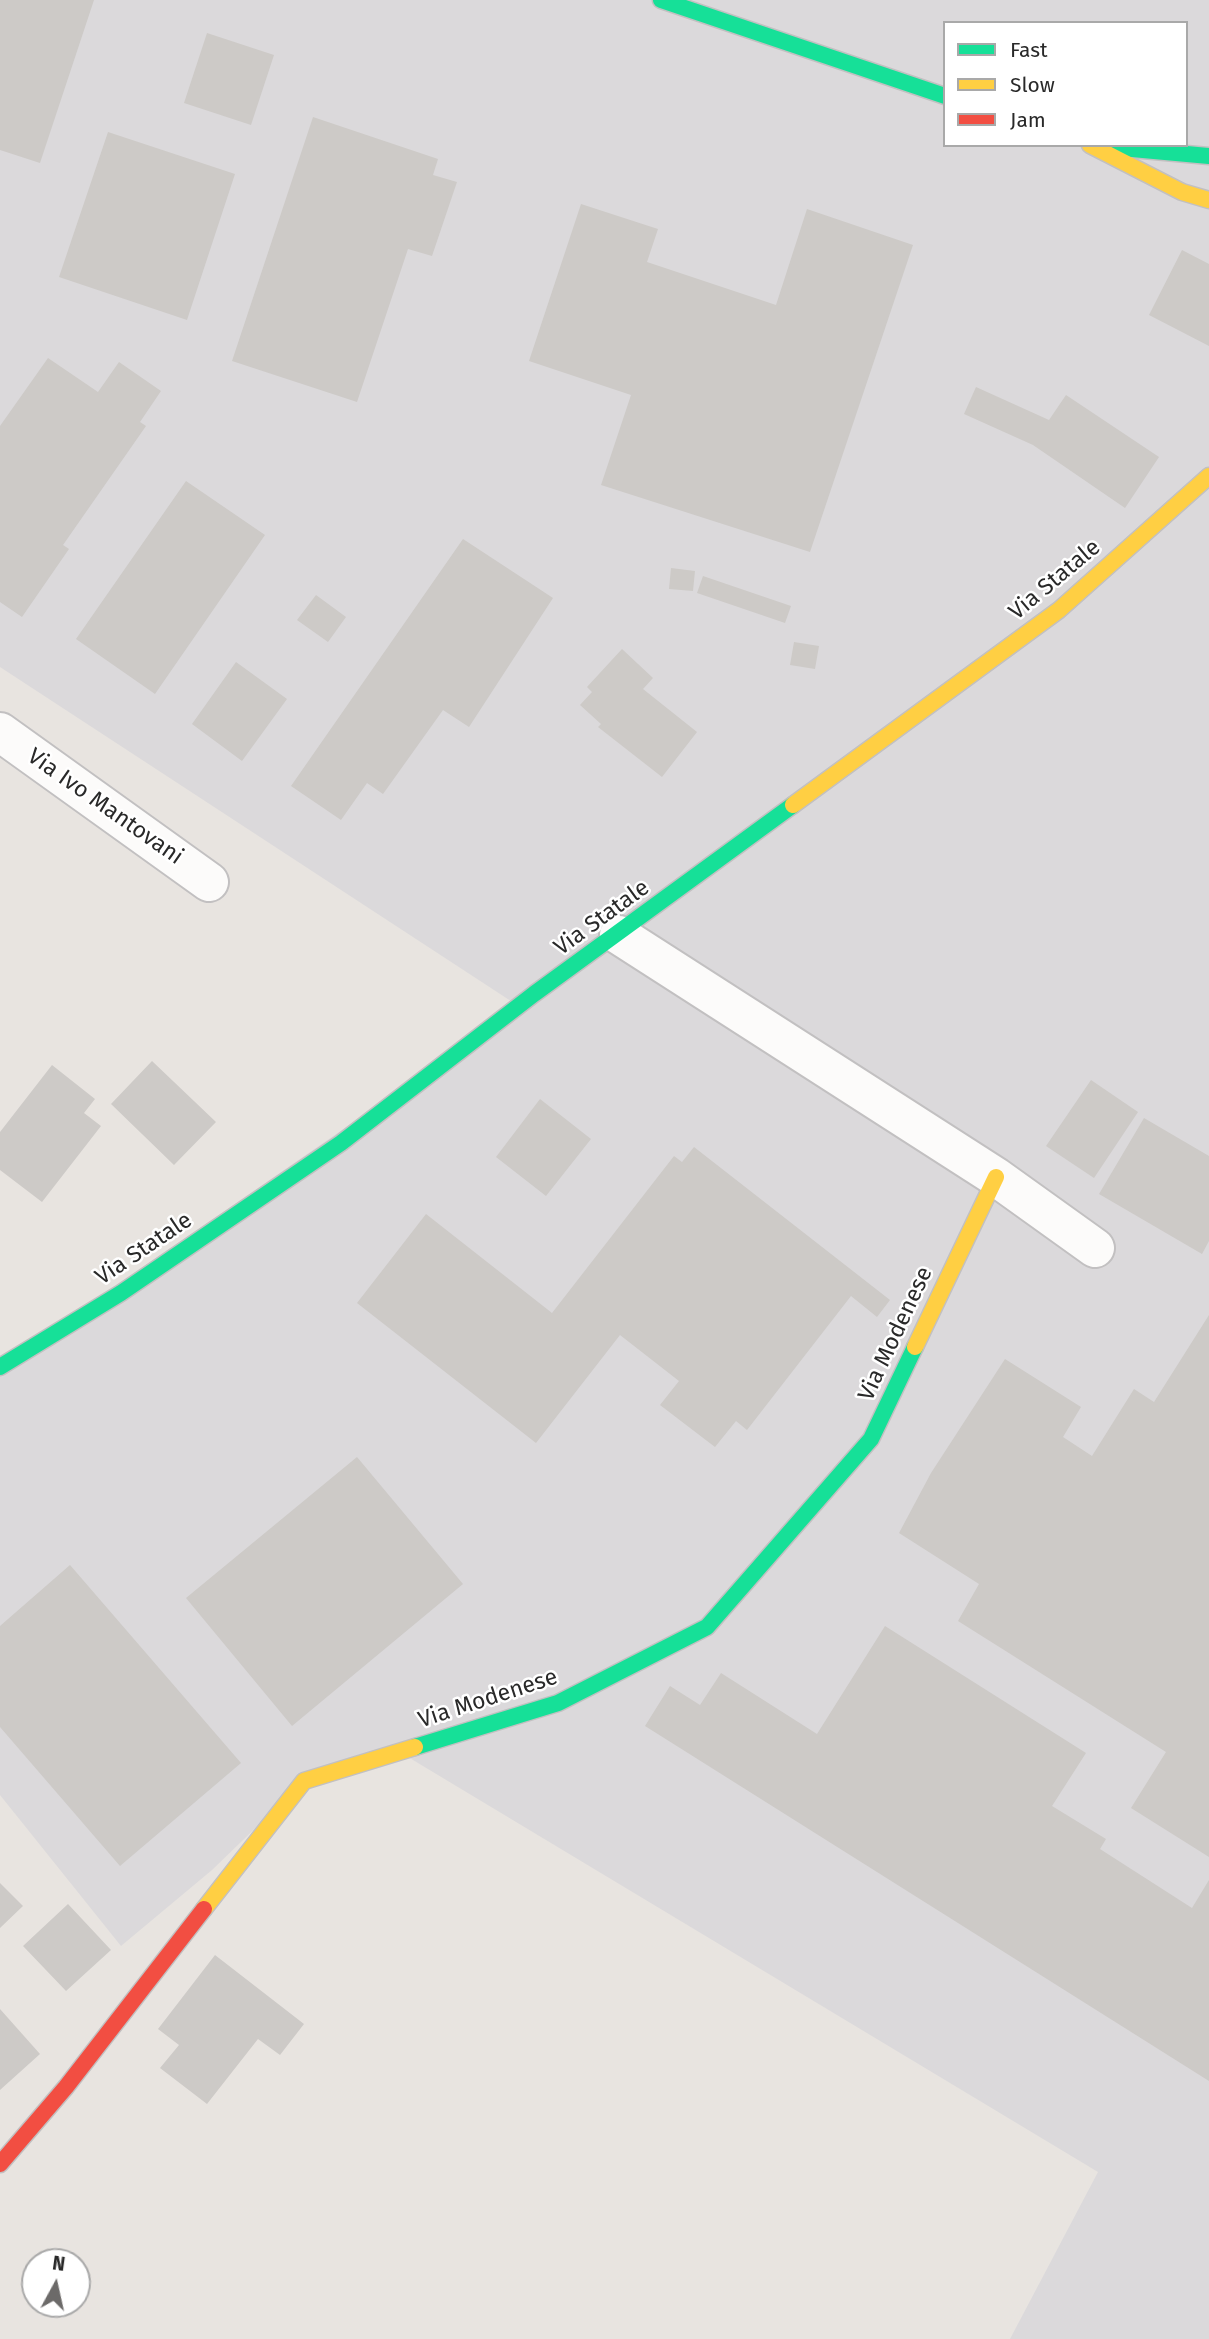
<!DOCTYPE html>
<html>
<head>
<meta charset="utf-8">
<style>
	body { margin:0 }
	#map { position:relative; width:1209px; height:2339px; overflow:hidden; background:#e8e4e0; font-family:"Fira Sans",sans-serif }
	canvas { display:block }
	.legend { position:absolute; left:943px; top:21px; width:245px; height:126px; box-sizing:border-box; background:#fff; border:2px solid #a9a9a9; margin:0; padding:9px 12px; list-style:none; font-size:21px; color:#292929 }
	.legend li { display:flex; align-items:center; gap:14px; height:35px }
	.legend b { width:35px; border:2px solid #a9a9a9 }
	.north { position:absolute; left:21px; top:2248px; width:70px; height:70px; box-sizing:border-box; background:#fff; border:2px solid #a9a9a9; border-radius:50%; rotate:8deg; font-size:19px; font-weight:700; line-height:28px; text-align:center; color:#292929 }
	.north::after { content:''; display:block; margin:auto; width:24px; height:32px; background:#6c6a69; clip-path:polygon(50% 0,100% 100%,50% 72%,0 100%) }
</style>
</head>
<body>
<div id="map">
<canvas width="1209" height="2339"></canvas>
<ul class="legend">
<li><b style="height:9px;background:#16e098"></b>Fast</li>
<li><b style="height:9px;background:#ffcf43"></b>Slow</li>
<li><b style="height:9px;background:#f24e42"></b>Jam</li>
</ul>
<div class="north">N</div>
</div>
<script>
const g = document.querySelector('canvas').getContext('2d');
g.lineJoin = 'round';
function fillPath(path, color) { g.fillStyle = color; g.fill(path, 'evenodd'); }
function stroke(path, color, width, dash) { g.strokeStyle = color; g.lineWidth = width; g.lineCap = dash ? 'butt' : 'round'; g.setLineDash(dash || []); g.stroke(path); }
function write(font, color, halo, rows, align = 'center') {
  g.font = font + ' "Fira Sans",sans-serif'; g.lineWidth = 5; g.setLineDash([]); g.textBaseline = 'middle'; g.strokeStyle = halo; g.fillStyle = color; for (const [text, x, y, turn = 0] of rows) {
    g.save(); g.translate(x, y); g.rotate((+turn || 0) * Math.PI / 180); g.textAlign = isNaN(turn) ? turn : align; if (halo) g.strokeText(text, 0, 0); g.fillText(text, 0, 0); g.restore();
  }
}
fillPath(new Path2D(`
	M0,0h1209v2339h-199l88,-167 -690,-415 -104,24 -92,89 -91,76 -121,-151v-429l520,-359 -520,-340zM945,23h241v122h-241z`), '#dbd9db');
fillPath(new Path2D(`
	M0,0h94l-54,163 -40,-13z
	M207,33l67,22 -23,70 -67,-22z
	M313,117l125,42 -5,16 24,7 -25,74 -24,-7 -51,153 -125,-41z
	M108,132l127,42 -48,146 -128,-43z
	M581,204l77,25 -11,33 129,43 31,-96 106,36 -103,307 -209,-67 30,-90 -102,-34z
	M1182,250l27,14v82l-60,-31z
	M48,358l50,34 21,-30 42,29 -21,31 6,4 -83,119 6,4 -47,68 -22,-15v-176z
	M976,387l73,33 17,-25 93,62 -34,51 -92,-63 -69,-31z
	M186,481l79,54 -110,159 -79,-55z
	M463,539l90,59 -84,129 -26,-17 -60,84 -16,-11 -26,37 -50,-34z
	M671,568l24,3 -2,20 -24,-2z
	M703,576l88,30 -6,17 -88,-30z
	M316,595l30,22 -18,25 -31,-22z
	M794,642l25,4 -4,23 -25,-4z
	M622,649l31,29 -10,11 54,43 -35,45 -64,-50 3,-3 -21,-19 12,-13 -5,-5z
	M236,662l51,37 -45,62 -50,-37z
	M152,1061l64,61 -42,43 -63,-61z
	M52,1065l43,34 -11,14 17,13 -59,76 -42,-32v-38z
	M1091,1080l47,32 -44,66 -48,-32z
	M540,1099l51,40 -45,57 -50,-39z
	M1144,1118l65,38v85l-7,13 -103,-60z
	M694,1147l196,153 -13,17 -26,-21 -104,134 -11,-9 -21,26 -55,-42 19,-24 -59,-46 -84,108 -179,-140 69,-89 126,99 122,-157 8,6z
	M1209,1315v542l-78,-49 35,-56 -208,-131 21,-37 -80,-51 32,-60 74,-114 76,48 -18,30 29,19 42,-67 20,13z
	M357,1457l106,127 -171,142 -106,-128z
	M70,1565l171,198 -121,103 -120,-139v-101z
	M885,1626l201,127 -34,53 54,33 -6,10 92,59 17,-28v201l-564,-355 25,-40 30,19 21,-32 96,61z
	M0,1883l23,23 -23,22z
	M68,1904l43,46 -45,41 -43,-45z
	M215,1955l89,69 -24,31 -22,-16 -51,65 -47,-36 19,-23 -21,-16z
	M0,2009l40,45 -40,36z`), '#cdcac7');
const street = new Path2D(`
	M0,732l209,150
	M619,935l377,242 99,71`);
const fast = new Path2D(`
	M661,0l284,96
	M1110,147l99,9
	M0,1367l121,-74 220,-150 193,-149 259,-189
	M415,1747l143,-44 149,-76 164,-188 44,-92`);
const slow = new Path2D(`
	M1090,145l92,47 27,8
	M793,805l266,-195 150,-134
	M915,1347l81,-170
	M204,1909l100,-128 111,-34`);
const jam = new Path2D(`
	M0,2164l66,-77 138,-178`);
stroke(street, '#c2c0c1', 42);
stroke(fast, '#c2c0c1', 19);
stroke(slow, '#c2c0c1', 19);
stroke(jam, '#c2c0c1', 19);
stroke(street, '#fcfbfa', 38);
stroke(fast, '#16e098', 16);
stroke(slow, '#ffcf43', 16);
stroke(jam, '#f24e42', 16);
write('23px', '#292929', '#fff', [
	["Via Statale",1055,580,-40],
	["Via Ivo Mantovani",105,807,35],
	["Via Statale",602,918,-36],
	["Via Statale",144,1249,-34],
	["Via Modenese",896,1334,-65],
	["Via Modenese",488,1699,-18]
]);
</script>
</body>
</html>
